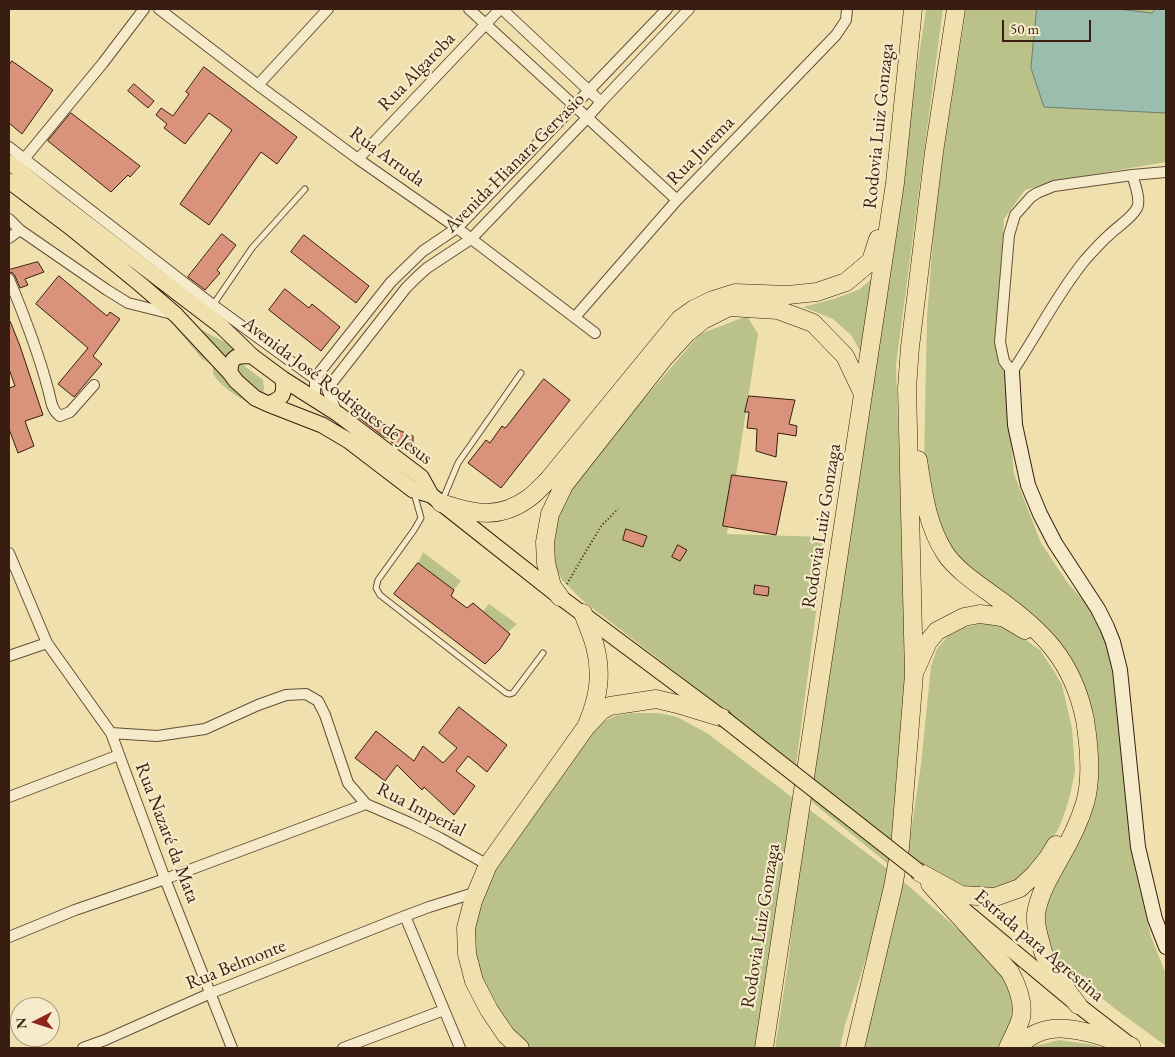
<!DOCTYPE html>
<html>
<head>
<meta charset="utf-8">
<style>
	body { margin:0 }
	#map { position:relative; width:1175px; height:1057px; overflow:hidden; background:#f0e0ad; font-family:"EB Garamond",serif }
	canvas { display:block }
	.frame { position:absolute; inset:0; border:10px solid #381d10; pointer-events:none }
	.north { position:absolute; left:10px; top:997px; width:50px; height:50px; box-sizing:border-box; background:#f5ebca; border:1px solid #a99980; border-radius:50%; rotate:265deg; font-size:14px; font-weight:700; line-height:20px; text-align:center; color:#381d10 }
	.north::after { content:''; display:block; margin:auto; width:18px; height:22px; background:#8f2418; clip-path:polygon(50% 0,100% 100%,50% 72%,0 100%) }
	.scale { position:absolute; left:1002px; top:20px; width:89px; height:22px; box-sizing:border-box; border:2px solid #381d10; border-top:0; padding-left:6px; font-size:15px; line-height:18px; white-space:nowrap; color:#381d10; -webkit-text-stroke:4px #f5ebca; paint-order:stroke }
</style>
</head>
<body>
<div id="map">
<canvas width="1175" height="1057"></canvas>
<div class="frame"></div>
<div class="north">N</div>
<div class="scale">50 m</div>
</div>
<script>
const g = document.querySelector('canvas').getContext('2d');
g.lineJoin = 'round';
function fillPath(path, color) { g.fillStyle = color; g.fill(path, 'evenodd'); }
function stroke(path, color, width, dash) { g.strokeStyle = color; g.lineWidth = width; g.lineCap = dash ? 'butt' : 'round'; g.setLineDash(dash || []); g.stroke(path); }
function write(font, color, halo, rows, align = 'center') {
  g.font = font + ' "EB Garamond",serif'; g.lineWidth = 4.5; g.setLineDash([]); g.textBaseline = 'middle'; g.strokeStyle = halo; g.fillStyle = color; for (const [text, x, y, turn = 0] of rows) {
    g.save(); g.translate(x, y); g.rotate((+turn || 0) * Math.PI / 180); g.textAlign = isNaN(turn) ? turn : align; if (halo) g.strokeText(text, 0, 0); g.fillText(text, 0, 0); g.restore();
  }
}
fillPath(new Path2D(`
	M926,9h17l-47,356 9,261v79l-13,162 -85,-69z
	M966,9h200v153l-112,19 -29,9 -21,29 -8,124 9,32 9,99 27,69 26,39 23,26 13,27 11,34 16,178 21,90 15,37v72l-52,-38 -57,-46 -12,-22 -5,-20 6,-25 49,-101 -18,-121 -124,-120 -16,-28 -13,-63 3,-145 9,-116z
	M880,271l-16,87 -13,-23 -18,-16 -30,-12 31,-8 26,-10z
	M140,284l48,39 64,33 -18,2 29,22 1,8 -1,7 -13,8c-10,-4 -33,-19 -37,-30 0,-3 0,-5 0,-8l-11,-6z
	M747,316l11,18 -31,200 99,3 -30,228 -214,-165 -20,-20 -7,-14 -5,-28 20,-53 130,-151z
	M423,552l38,29 -7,9 -36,-27z
	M489,604l28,20 -9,8 -25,-21z
	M986,622l13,2 20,11 21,15 14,21 8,14 10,43 3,43 -4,20 -5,18 -7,19 -15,23 -29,34 -24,7 -28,-1 -50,-33 -5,-7 13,-86 10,-99 6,-17 10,-12 16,-9z
	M632,713h27l18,4 30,16 90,68 -42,247h-230l-31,-39 -22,-58 1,-26 18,-59 106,-141 18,-9z
	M806,807l87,66 -48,152 -5,23h-65l13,-84z
	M897,876l111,97 11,32 -14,43h-143z
	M1059,1040l35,5 8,3h-72l1,-1z`), '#bac289');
const water = new Path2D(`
	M1037,9h81l34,4 4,-4h10v104l-122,-6 -13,-39z`);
fillPath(water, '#9abdae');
stroke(water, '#737d6f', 1);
const building = new Path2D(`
	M12,61l41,29 -31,44 -13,-11v-57z
	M204,67l93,70 -20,27 -16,-12 -52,73 -29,-21 52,-74 -23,-17 -24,31 -21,-16 3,-4 -11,-9 5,-7 12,8 16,-22 -3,-2z
	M134,84l20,17 -6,7 -20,-17z
	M71,113l69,53 -10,11 -2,-2 -17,17 -63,-51z
	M222,234l14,11 -19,25 3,3 -15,17 -17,-13z
	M304,235l65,51 -13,17 -65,-51z
	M38,262l6,10 -19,7 3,6 -8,3 -5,-12 -2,-3 -4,-1v-2z
	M59,276l48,40 3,-4 10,7 -27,37 9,8 -28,33 -16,-13 30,-36 -52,-44z
	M285,289l24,19 3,-4 28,23 -19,24 -52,-41z
	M9,321h1l10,25 23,69 -18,6 9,25 -16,7 -9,-24v-41l6,-2 -6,-17z
	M544,379l26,21 -69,88 -33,-25 18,-23 4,3 12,-17 3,2z
	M749,396l46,4 -6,24 8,2 -1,10 -18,-3 -2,24 -20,-6 1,-22 -10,-1 2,-16h-4z
	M361,413l5,4 47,19v18l-22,-12 1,-3 -8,-2 -26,-20z
	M732,475l55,7 -11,53 -53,-9z
	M626,529l21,7 -4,11 -20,-7z
	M678,545l9,5 -7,11 -8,-4z
	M418,563l36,27 -3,6 16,12 6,-5 37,31 -10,15 -15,15 -91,-70z
	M755,585l14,2 -1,9 -14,-2z
	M459,707l48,38 -20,27 -19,-16 -12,15 19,15 -21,29 -30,-28 -2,3 -25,-25 -12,16 -30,-23 21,-27 38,30 9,-15 20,17 14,-15 -18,-15z`);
fillPath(building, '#d9937d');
stroke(building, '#381d10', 1);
const lane = new Path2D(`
	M213,306v-1l39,-57 53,-59
	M414,493l7,25 -7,12 -36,50 -2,8 4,7 126,98 4,1 3,-1 30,-40
	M443,499l15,-36 63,-90`);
const street = new Path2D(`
	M159,9l99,76 100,74 99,69 138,105
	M469,9l208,191
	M502,9l99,93
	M258,85l70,-76
	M9,147l204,158 106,77
	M19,158l5,1 79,-96 41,-54
	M358,159l142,-150
	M1132,175c3,9 9,25 5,33 -5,10 -20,19 -28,27 -8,7 -16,16 -24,25 -28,34 -48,75 -73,112l-8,-11 -4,-19 9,-107 6,-20 16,-18 6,-4 17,-7 78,-11 34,-3
	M9,219l11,11 87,60 21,13 44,11
	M9,238l11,-8
	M9,279c15,36 29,72 39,110 3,10 3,21 12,27l10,-4 24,-27
	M575,317l102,-117 159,-165 10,-15 1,-11
	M315,400v-22l76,-96 32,-31 34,-23 210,-219
	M337,413l-10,-24 79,-101 11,-11 10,-9 44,-29 116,-121 14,-16 88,-93
	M9,553l38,90 64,90 54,146 67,169
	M9,656l38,-13
	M111,733l46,3 48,-7 53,-24 28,-10 20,-1 12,7 7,14 23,68 18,21 44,19 30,15 48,27
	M9,797l110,-42
	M9,937l66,-27 90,-31 201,-75
	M83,1048l22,-8 106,-47 194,-77
	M343,1048l101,-38
	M460,1048l-55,-132 24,-9 48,-15`);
const secondary = new Path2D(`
	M1012,372l3,53 13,60 12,29 15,29 43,66 9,18 6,15 7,28 18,177 17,72 11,28`);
const primary = new Path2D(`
	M9,162l47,38 165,126 31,30 31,23 55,35 83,63 10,18 10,8 119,94 157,117
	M9,181l61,46 70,57 36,31 54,58 6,8 19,17 13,6 54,21 27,16 64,49 18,5
	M230,373c0,-17 7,-18 22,-17
	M268,404c15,-5 17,-10 15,-25
	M953,901l125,104 49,38`);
const highway = new Path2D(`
	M918,460c5,32 9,65 27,93 10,16 34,32 49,43 48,34 79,64 91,124 4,25 7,59 0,83 -6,20 -15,38 -25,55 -10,18 -21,36 -24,56 -1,10 2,20 5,30 1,4 2,10 5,14 8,17 21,32 32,47
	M441,503c33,11 58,17 88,-5 8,-6 14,-13 20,-19l131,-160 14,-10 19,-9 22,-7 53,2 29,-3 29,-10 25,-21 7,-22
	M560,597l-8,-11 -6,-23 -1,-21 5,-28 14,-29 100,-127 23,-25 16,-13 26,-13 49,3 35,13 32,33 18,38
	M583,613c4,11 9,22 12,33 7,27 4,50 -7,76
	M916,669l12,-27 9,-11 27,-14 16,-3 15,2 10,2 20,12
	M919,872l42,23 34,2 25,-9 15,-14 13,-16 8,-13
	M930,884l80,88c7,13 14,31 11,46 -3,10 -9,21 -13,30
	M520,1048l-14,-13 -17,-25 -15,-29 -7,-27 -1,-26 7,-27 15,-36 98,-138 15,-16 9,-5 46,-7 21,5 46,14
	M764,1048l131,-865 18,-174
	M855,1048l38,-161 7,-39 14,-174 -7,-286 3,-41 24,-195 22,-143
	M1018,1048c29,-36 77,-13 113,-2`);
stroke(lane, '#664e37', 7);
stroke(street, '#664e37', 12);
stroke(secondary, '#381d10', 16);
stroke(primary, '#381d10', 17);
stroke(highway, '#381d10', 19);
stroke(new Path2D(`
	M567,584l19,-33 16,-26 16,-16`), '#381d10', 2, [1, 2.5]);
stroke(lane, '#f5ebca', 5);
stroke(street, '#f5ebca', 10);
stroke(secondary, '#f5ebca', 14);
stroke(primary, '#f0e0ad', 15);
stroke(highway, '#f0e0ad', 18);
const primaryBridge = new Path2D(`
	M723,718l196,154`);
stroke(primaryBridge, '#381d10', 17, []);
stroke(primaryBridge, '#f0e0ad', 15);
write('19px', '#381d10', '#f5ebca', [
	["Rua Algaroba",417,72,-46],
	["Rodovia Luiz Gonzaga",879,126,-84],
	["Rua Jurema",701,151,-46],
	["Rua Arruda",387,157,36],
	["Avenida Hianara Gervasio",515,163,-45],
	["Avenida José Rodrigues de Jesus",337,391,37],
	["Rodovia Luiz Gonzaga",822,526,-81],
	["Rua Imperial",421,810,27],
	["Rua Nazaré da Mata",167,833,69],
	["Rodovia Luiz Gonzaga",761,926,-81],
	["Estrada para Agrestina",1039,946,40],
	["Rua Belmonte",236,965,-22]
]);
</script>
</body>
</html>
